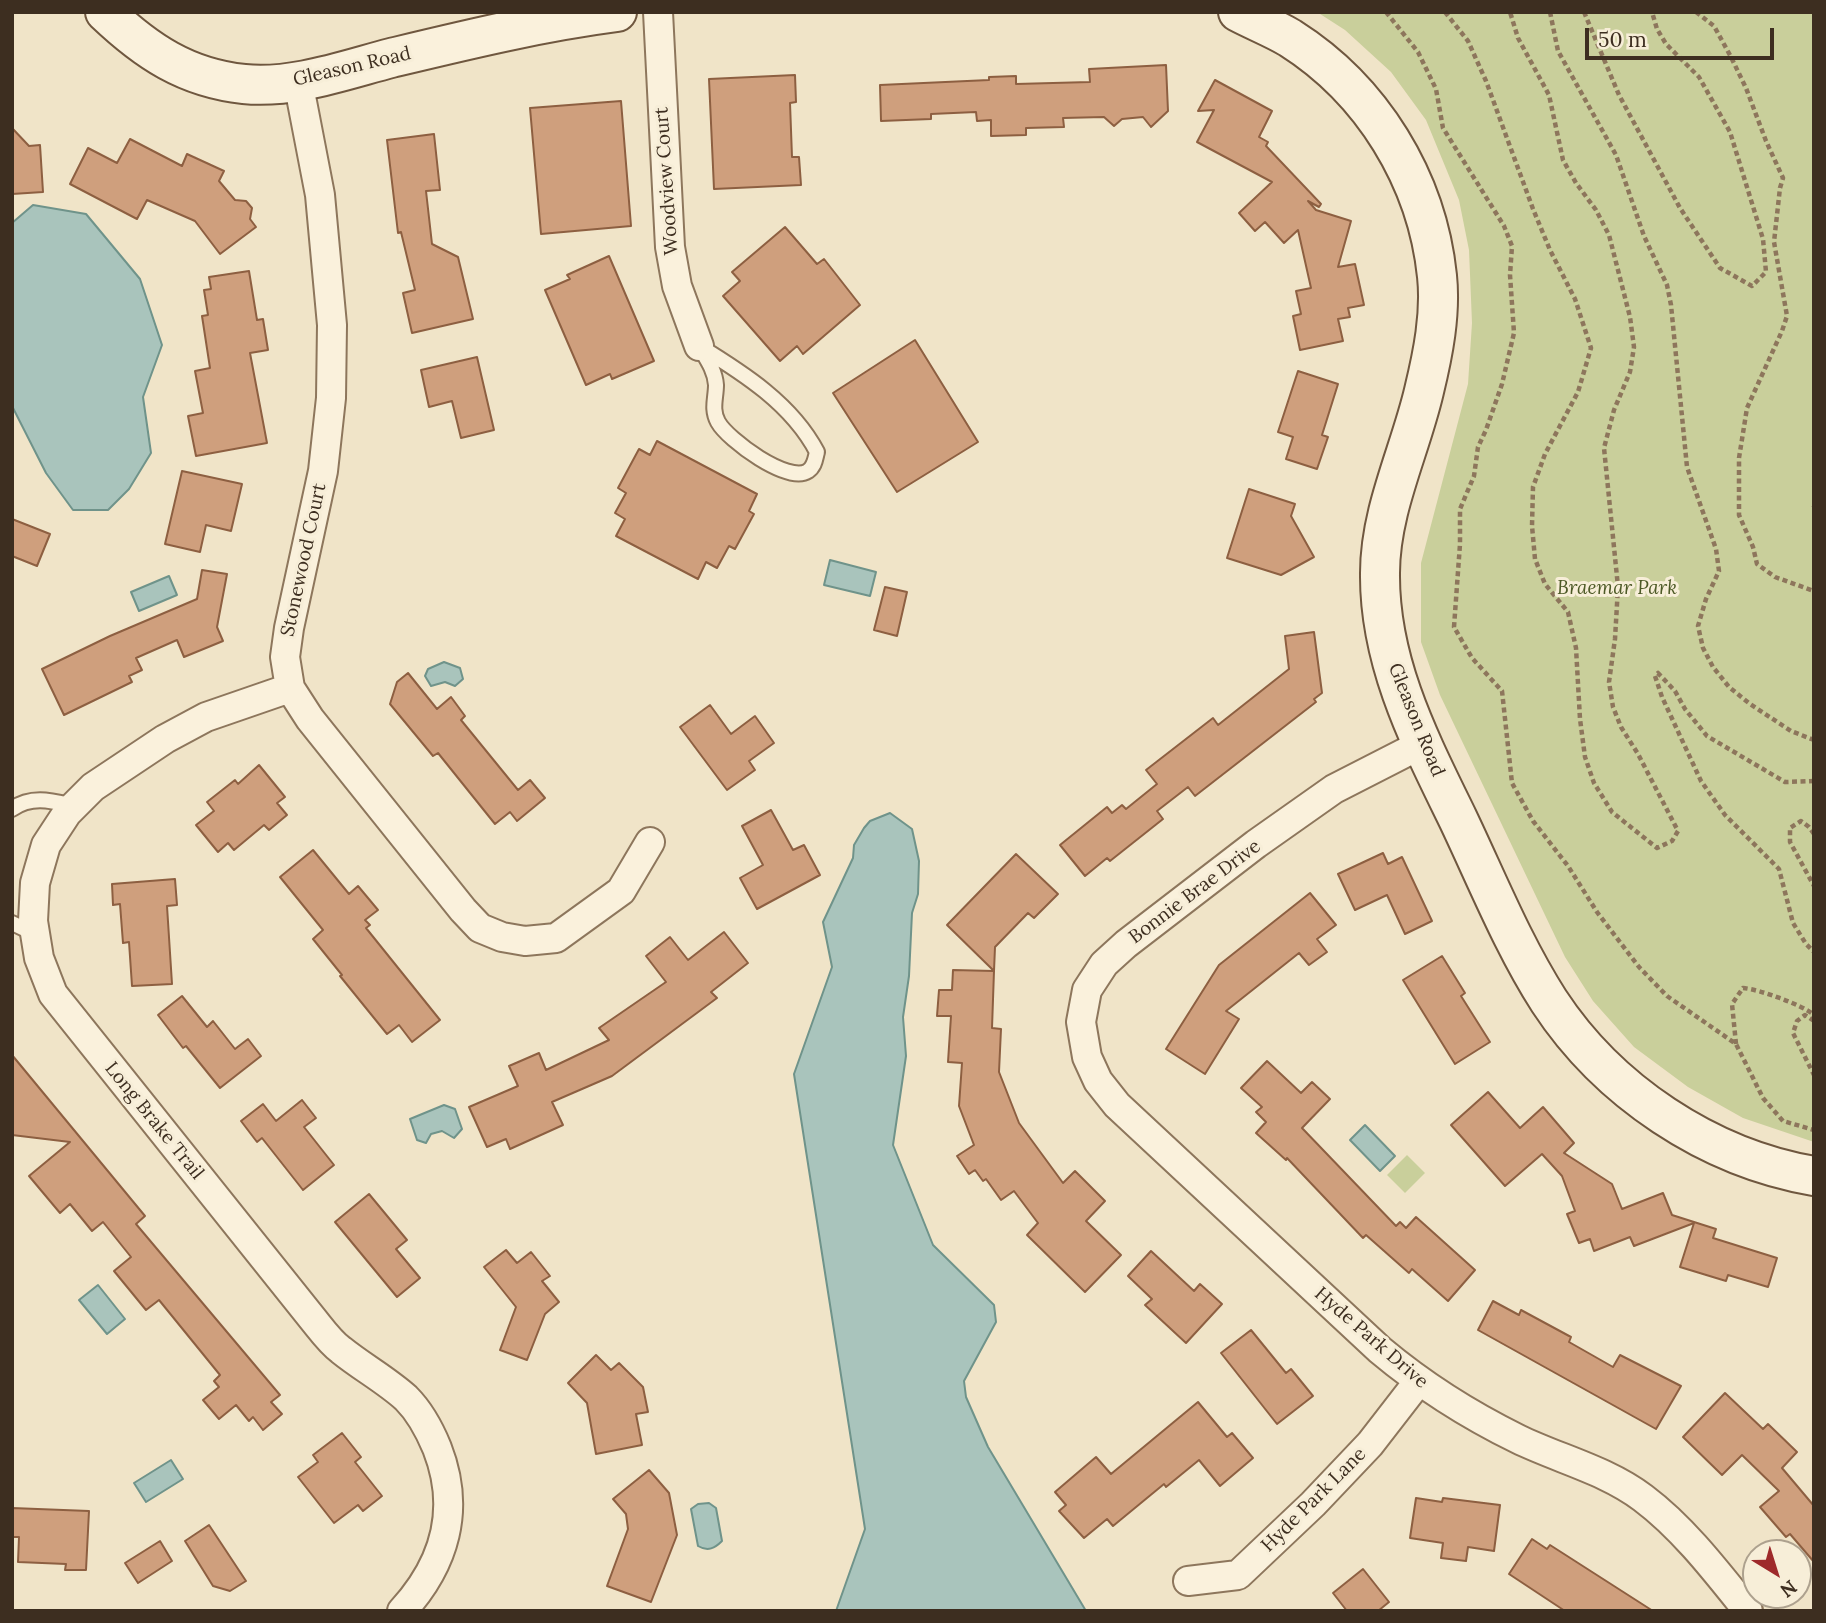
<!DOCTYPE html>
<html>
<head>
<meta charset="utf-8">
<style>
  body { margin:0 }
  #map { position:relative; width:1826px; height:1623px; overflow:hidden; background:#f0e4c8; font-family:Lora,serif }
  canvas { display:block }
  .frame { position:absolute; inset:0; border:14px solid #3d2e20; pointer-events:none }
  .north { position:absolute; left:1742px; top:1539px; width:70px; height:70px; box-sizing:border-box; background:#f7eed8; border:2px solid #ada18e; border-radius:50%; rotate:142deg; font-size:19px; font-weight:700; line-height:28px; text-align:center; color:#3d2e20 }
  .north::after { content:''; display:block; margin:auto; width:24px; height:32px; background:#9e2a2b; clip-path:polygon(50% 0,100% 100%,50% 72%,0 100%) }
  .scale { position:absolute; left:1585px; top:28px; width:189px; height:32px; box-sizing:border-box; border:4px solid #3d2e20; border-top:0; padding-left:9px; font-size:21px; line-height:24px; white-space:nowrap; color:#3d2e20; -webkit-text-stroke:5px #f7eed8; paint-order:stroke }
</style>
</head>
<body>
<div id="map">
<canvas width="1826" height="1623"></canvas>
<div class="frame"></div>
<div class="north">N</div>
<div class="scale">50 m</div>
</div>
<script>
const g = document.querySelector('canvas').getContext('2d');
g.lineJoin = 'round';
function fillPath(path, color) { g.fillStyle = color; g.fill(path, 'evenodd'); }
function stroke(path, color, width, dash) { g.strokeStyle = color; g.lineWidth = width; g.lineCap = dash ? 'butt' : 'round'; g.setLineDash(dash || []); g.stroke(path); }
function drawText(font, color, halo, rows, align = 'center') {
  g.font = font + ' Lora,serif'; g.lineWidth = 6; g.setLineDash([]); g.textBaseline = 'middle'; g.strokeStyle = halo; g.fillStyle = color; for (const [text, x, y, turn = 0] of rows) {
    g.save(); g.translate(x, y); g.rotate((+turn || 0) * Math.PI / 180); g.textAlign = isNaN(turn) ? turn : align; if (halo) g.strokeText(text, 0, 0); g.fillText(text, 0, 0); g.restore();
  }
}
const green = new Path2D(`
  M1317,12H1814V1142L1743,1118L1688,1087L1634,1047L1593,1001L1565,957L1440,695L1421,642V563L1468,384L1472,323L1469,250L1459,200L1426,120L1391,72L1345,30Z
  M1407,1155L1425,1173L1405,1193L1387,1175Z`);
const water = new Path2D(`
  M33,205L86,214L140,279L162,345L143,397L151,453L129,489L108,510H73L46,473L12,406V223Z
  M830,560L876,572L870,596L824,585Z
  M169,576L177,595L139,611L131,592Z
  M444,662L460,668L463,679L455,686L445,682L431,686L425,676L428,669Z
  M890,813L912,829L919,861L918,894L912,913L909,976L903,1017L906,1056L893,1145L933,1245L994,1305L996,1322L964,1381L966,1397L988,1447L1086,1611H836L865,1529L794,1074L832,967L823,922L853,858L854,845L864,828L870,821Z
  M444,1105L455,1109L462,1129L454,1138L442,1131L431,1134L426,1143L417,1140L410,1119Z
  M1365,1125L1395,1156L1380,1171L1350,1140Z
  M98,1285L125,1319L107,1334L79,1300Z
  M171,1460L183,1479L146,1502L134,1483Z
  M709,1503L716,1508L722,1541C715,1548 708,1552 698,1546L691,1509L698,1504Z`);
const building = new Path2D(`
  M1166,65L1168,111L1151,127L1143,117L1122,119L1114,126L1104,117L1063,118L1064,127L1026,128V135L991,136V120L977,121L976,112L931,114V119L881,121L880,85L989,80V77L1016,76V84L1090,82L1089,69Z
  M795,75L796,102L790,103L792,157H799L801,185L714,189L709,79Z
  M1215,80L1272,111L1259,137L1268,142L1266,146L1321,204L1319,207L1308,201L1316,210L1351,221L1338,267L1355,264L1364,305L1348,308L1350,317L1338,319L1343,341L1300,350L1293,316L1301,314L1296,291L1311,288L1298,230L1284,243L1265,222L1255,231L1239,213L1272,182L1197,142L1214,110L1198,111Z
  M621,101L631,226L541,234L530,108Z
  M12,128L29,146L40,145L43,192L12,194Z
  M434,134L440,190L426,191L432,244L458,257L473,319L412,333L403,293L415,290L401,232L398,233L387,140Z
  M130,139L182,166L187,154L224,171L219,181L235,200L246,201L252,208L250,219L256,227L220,254L195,221L147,200L137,219L70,184L88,148L117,163Z
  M785,227L817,264L824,259L860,305L803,354L797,346L780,361L723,296L740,281L732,272Z
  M609,256L654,361L612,379L610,374L586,385L545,290L570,279L567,275Z
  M249,271L257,320L263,319L268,350L250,353L267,443L196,456L188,416L203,413L195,371L210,368L202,316L208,315L204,290L211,289L209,277Z
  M915,340L978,442L897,492L833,393Z
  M477,357L494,430L461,438L452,401L429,407L421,370Z
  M1298,371L1338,384L1322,435L1328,437L1317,469L1286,459L1293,437L1278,432Z
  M657,441L757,494L749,511L754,514L735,549L729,546L717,568L706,562L698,579L616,536L625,519L615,513L626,493L618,488L639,449L650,455Z
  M182,471L242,484L231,531L206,525L200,552L165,544Z
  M1249,489L1295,504L1291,516L1314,557L1281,575L1227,558Z
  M12,519L50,534L37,566L12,556Z
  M202,570L227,574L217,627L223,641L184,657L177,640L136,658L142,670L129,676L132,682L64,715L42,669L110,636L197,599Z
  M885,587L907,592L897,636L874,630Z
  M1314,632L1322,693L1314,699L1316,702L1195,796L1188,787L1157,811L1163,819L1110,861L1107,858L1085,876L1060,845L1107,807L1112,813L1122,805L1126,809L1157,784L1146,770L1213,718L1218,725L1289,669L1285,636Z
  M408,673L437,709L451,697L465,716L461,720L518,790L530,780L545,798L517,821L510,812L495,824L438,753L433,756L390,704L397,682Z
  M710,705L731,734L755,716L774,743L749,761L755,770L727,790L680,727Z
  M259,765L285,797L277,803L287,815L269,830L264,825L234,850L228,843L218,852L196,825L214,811L207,802L235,780L238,784Z
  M771,810L793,850L804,845L820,875L757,909L740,878L763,865L742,826Z
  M313,850L349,894L358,886L378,910L365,920L370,925L366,928L440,1020L412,1042L399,1025L387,1034L340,976L342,975L313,939L323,930L280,877Z
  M1383,853L1388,864L1402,857L1432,921L1405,934L1387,895L1355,910L1338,874Z
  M1016,854L1058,894L1034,918L1028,913L995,947L994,971L947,925Z
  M175,879L177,905L167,906L172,984L132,986L129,942L123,943L120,904L113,905L112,884Z
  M1310,893L1336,925L1317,939L1327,952L1309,965L1299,953L1226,1011L1239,1019L1205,1074L1166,1049L1219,965Z
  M724,932L748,963L711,992L717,998L612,1076L552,1102L563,1125L510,1149L506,1139L487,1147L469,1107L518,1086L509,1066L539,1053L546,1070L609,1040L599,1028L666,982L646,956L670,937L688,960Z
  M1442,956L1465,993L1461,996L1490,1042L1455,1064L1403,980Z
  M953,970L994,971L992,1028L1001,1029L999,1072L1019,1123L1063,1183L1075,1171L1105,1201L1086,1221L1121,1255L1085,1292L1027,1235L1038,1223L1014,1191L1001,1200L986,1179L983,1181L975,1170L969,1174L957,1156L974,1145L959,1106L962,1063L948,1062L951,1016H937L939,990H952Z
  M182,996L207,1027L213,1021L235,1049L248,1039L261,1056L220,1088L186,1046L183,1048L158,1015Z
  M12,1055L145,1216L136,1224L280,1395L271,1402L282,1414L263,1430L253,1417L249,1421L236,1405L219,1419L203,1400L219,1387L214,1381L220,1375L159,1300L146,1310L114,1271L131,1257L103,1222L92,1231L70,1204L60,1213L29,1176L70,1142L12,1135Z
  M1267,1061L1301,1093L1312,1082L1330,1099L1302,1128L1396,1226L1400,1222L1406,1228L1416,1217L1475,1270L1448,1301L1412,1269L1409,1273L1366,1235L1363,1238L1287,1158L1286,1160L1256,1133L1266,1122L1256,1112L1262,1107L1241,1088Z
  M1488,1092L1520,1128L1543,1107L1574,1143L1564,1153L1612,1184L1622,1209L1663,1193L1672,1215L1716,1229L1713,1238L1777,1258L1768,1287L1728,1275L1726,1281L1680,1267L1694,1223L1634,1246L1630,1237L1594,1251L1590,1239L1579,1243L1567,1214L1575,1211L1562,1176L1542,1154L1505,1186L1451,1125Z
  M302,1100L316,1118L304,1127L334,1165L303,1190L262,1138L257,1142L241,1121L263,1104L276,1121Z
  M369,1194L407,1240L396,1249L420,1278L397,1297L335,1222Z
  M506,1250L517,1263L531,1252L550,1276L542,1281L559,1302L545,1314L527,1360L500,1350L516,1307L484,1267Z
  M1151,1251L1194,1291L1200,1284L1222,1304L1186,1343L1145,1305L1152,1299L1128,1276Z
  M1493,1301L1519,1315L1521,1310L1571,1337L1569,1342L1613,1367L1620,1355L1681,1386L1656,1429L1478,1330Z
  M1251,1330L1286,1373L1291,1369L1313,1396L1277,1424L1221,1353Z
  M596,1355L611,1370L619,1363L643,1387L648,1412L636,1414L642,1445L596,1454L587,1403L568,1383Z
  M1725,1393L1763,1429L1768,1424L1797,1452L1782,1468L1814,1506V1562L1790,1534L1786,1537L1760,1507L1779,1491L1742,1455L1722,1475L1683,1437Z
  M1198,1402L1227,1437L1232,1433L1253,1458L1220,1486L1199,1460L1166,1487L1164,1484L1113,1526L1107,1519L1084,1538L1059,1511L1066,1505L1055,1492L1096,1457L1111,1474Z
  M342,1433L361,1457L355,1462L382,1496L363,1511L358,1505L334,1523L298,1477L318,1462L313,1455Z
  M649,1470L669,1493L677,1535L651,1602L607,1586L628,1529L626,1514L613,1499Z
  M1416,1498L1442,1502L1443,1498L1500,1505L1494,1551L1468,1547L1466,1561L1441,1558L1443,1543L1410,1538Z
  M12,1508L89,1511L86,1570H65L66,1564L18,1562L19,1537H12Z
  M209,1525L246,1581L230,1591L213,1586L185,1541Z
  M1532,1539L1547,1549L1550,1545L1653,1611H1565L1509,1574Z
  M160,1541L172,1561L138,1583L125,1563Z
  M1363,1569L1389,1602L1378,1611H1347L1333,1593Z`);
const path = new Path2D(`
  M1386,12L1418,52L1436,89L1443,128L1504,226L1512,246L1510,275L1514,333L1502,384L1486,430L1478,447L1474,476L1460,509V544L1454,627L1472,658L1502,691L1512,783L1533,821L1568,866L1597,912L1639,967L1667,996L1736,1044L1763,1098L1783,1121L1814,1130
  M1445,12L1468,41L1486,81L1533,209L1550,250L1575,299L1591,348L1578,392L1545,454L1533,487L1532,526L1535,559L1545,584L1568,612L1576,648L1580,719L1585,757L1594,783L1612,812L1657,848L1672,841L1678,831L1638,754L1621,727L1613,707L1609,682L1615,639L1618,587L1604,448L1614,410L1630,372L1634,347L1630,317L1609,235L1596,210L1576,183L1563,160L1549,95L1518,38L1510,12
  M1550,12L1558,51L1616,155L1644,236L1667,285L1671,305L1687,467L1716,549L1719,571L1706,599L1698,626L1703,648L1713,667L1729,687L1750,704L1791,731L1814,740
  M1584,12L1619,95L1680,208L1720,268L1752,286L1766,272L1763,239L1730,132L1699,77L1666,44L1657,29L1652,12
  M1696,12L1714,26L1731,57L1746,88L1766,141L1783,178L1780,188L1774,242L1787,316L1782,331L1747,408L1739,458V515L1753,547L1757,564L1775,577L1814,591
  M1814,506V507
  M1814,781L1785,782L1707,736L1685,709L1675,691L1658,673L1655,676L1662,697L1701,781L1725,815L1779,869L1793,923L1806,944L1814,952
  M1814,834L1809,827L1801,821L1790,828V842L1814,886
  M1814,1021L1805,1015L1797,1021L1793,1033L1814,1075
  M1736,1044L1732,1004L1743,988C1758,989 1803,1005 1814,1015`);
const lane = new Path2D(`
  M699,346C743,373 792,404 817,452C815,459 815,466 808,471C788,484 728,440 718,422C711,409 716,398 716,385C715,370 706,358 699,346Z
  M12,809C32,795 52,801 74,806
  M12,923L35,934`);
const street = new Path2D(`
  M658,12L670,247L677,286L699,346
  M298,81L320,195L332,325L331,398L323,471L289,628L285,657L290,688L310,719L463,910L480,928L502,937L525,941L556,938L621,891L650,842
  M290,688L206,717L165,739L93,787L67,813L46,845L35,883L33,921L39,958L53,994L312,1318C321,1329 330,1342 341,1350C362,1367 386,1380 406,1398C419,1411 430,1431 437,1448C461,1509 445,1564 402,1611
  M1422,744L1334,789L1256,844L1126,944L1104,964L1087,990L1081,1022L1087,1057L1098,1081L1117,1105L1380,1350C1423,1386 1467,1414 1518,1439C1559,1459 1606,1470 1643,1498C1683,1528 1716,1571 1748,1611
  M1188,1581L1238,1575L1313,1504L1370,1444L1418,1382`);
const secondary = new Path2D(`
  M105,12C146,51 186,78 244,84C293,89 345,70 391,58C466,40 540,22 617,12
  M1238,12C1255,21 1273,28 1290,38C1372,90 1427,179 1437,276C1441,314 1433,354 1424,391C1410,451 1380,510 1380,573C1379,663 1420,741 1458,819C1487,880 1513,945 1549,1001C1608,1091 1708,1158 1814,1176`);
const streetNames = [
  ["Gleason Road",352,67,-13],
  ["Woodview Court",667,181,-94],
  ["Stonewood Court",304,560,-78],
  ["Gleason Road",1416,720,68],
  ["Bonnie Brae Drive",1195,892,-37],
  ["Long Brake Trail",154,1121,51],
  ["Hyde Park Drive",1371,1338,41],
  ["Hyde Park Lane",1314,1500,-45]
];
const parkNames = [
  ["Braemar Park",1617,589]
];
fillPath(green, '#c9cf9b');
fillPath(water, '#a9c4bc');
stroke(water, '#6f938a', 2);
fillPath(building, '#cf9f7d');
stroke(building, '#8d5f41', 2);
stroke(lane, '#8d765c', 18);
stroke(street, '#8d765c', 32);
stroke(secondary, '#6f573f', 42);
stroke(path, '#8d765c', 4.5, [5, 3.5]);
stroke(lane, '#faf1dc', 14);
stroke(street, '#faf1dc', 28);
stroke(secondary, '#faf1dc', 38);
drawText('19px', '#3d2e20', '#f7eed8', streetNames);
drawText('italic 19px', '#4d5a26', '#f7eed8', parkNames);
</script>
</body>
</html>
